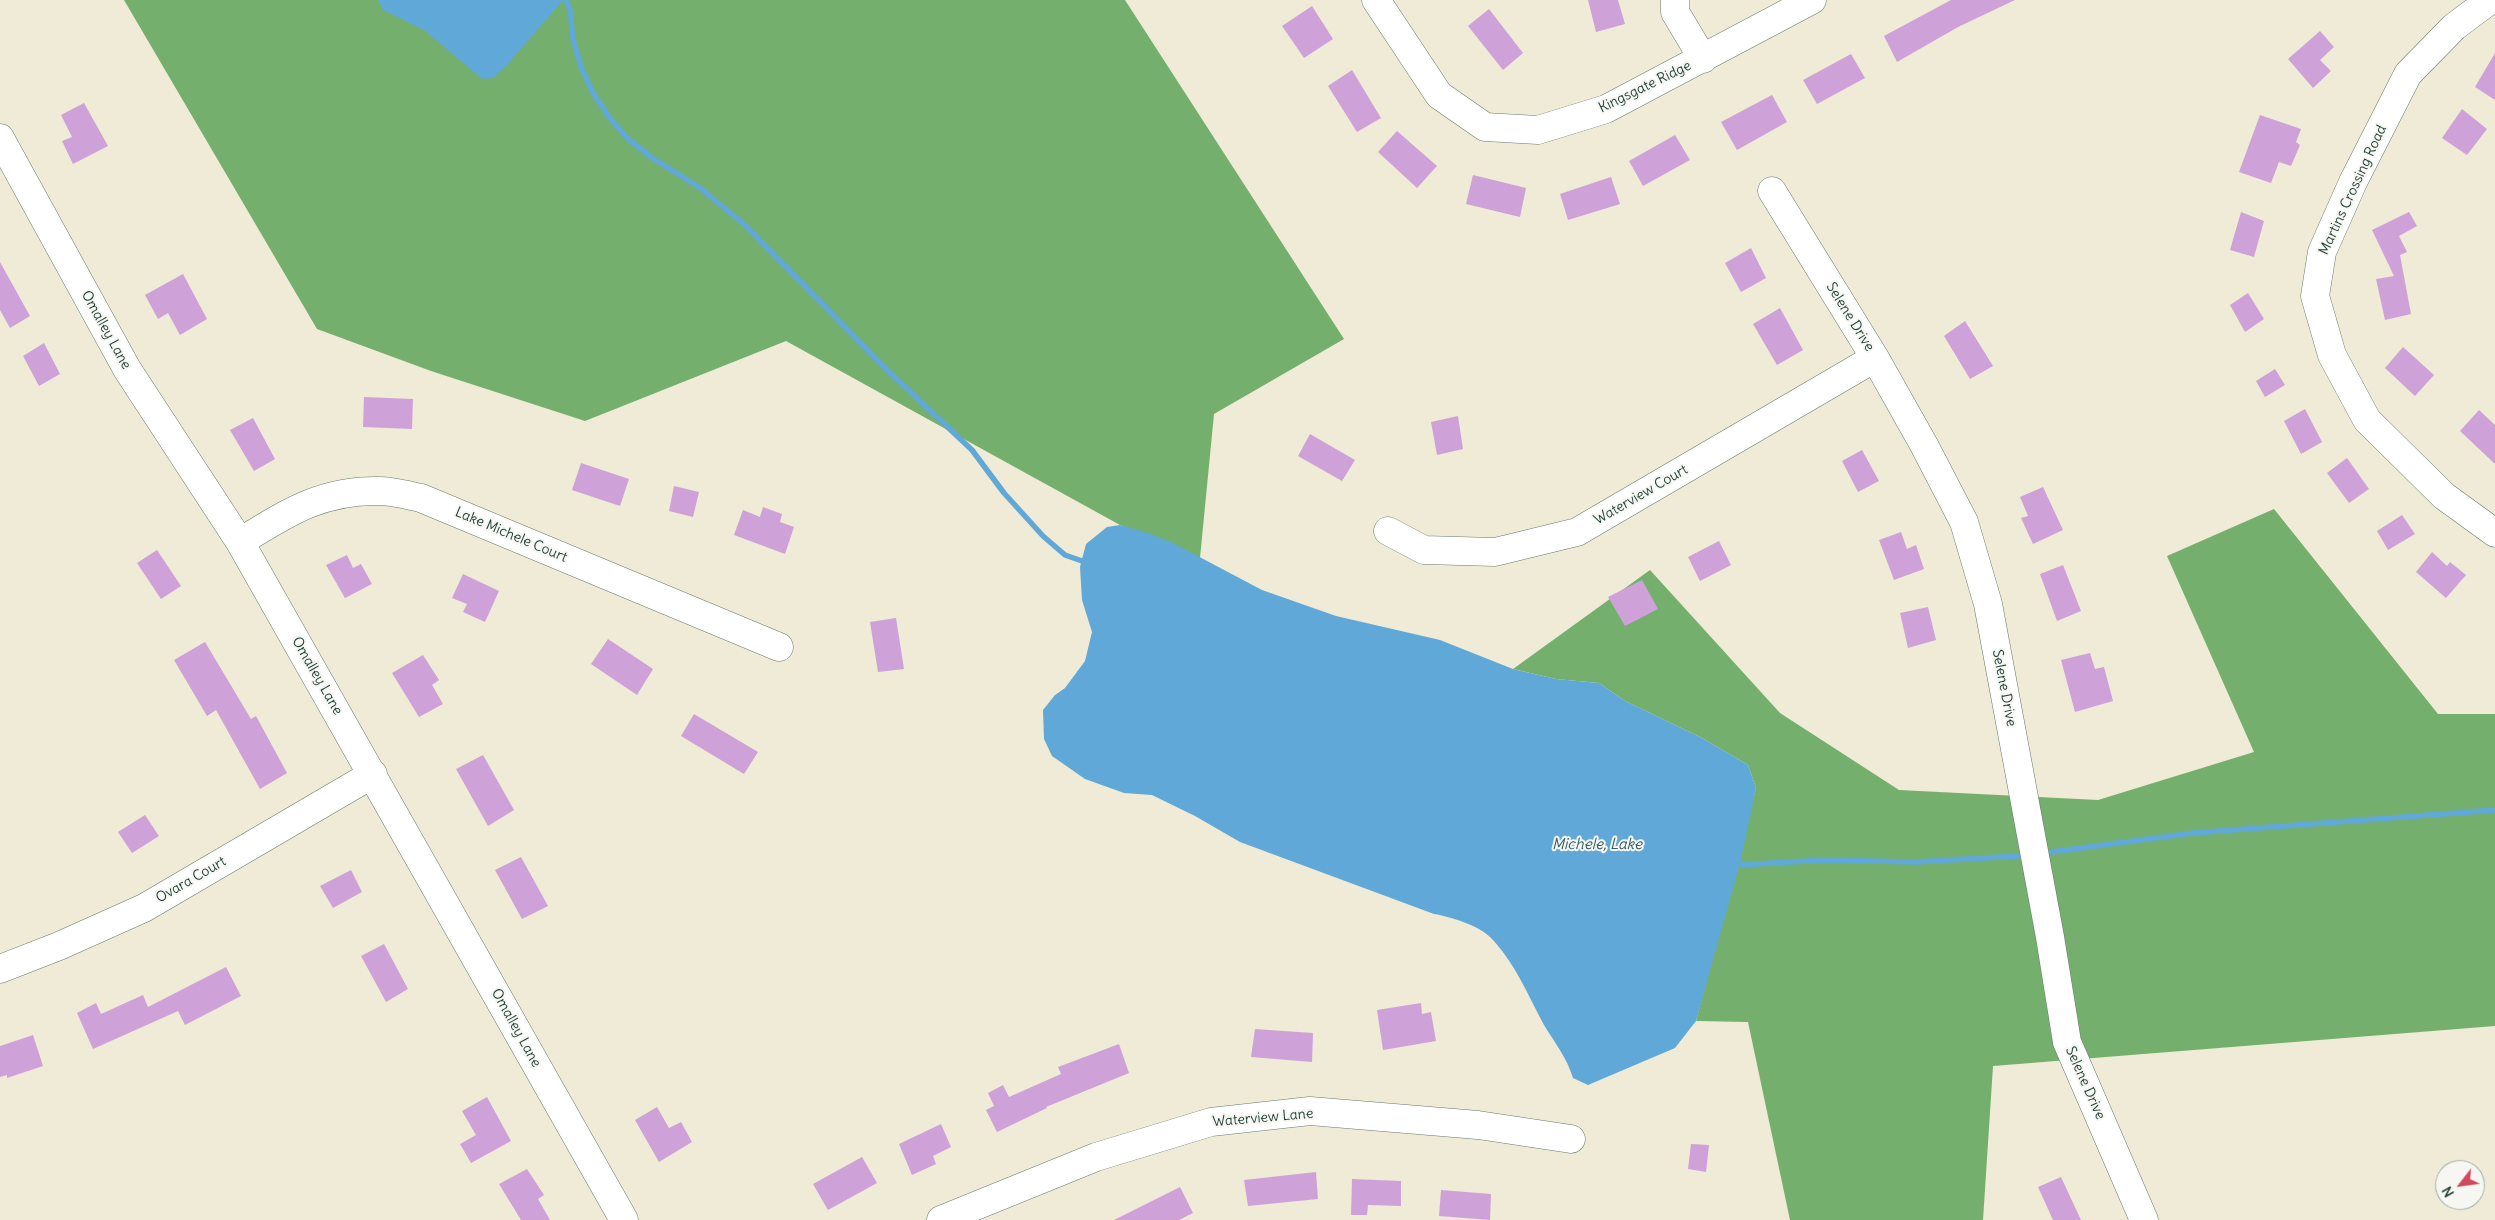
<!DOCTYPE html>
<html>
<head>
<meta charset="utf-8">
<style>
  body { margin:0 }
  #map { position:relative; width:2495px; height:1220px; overflow:hidden; background:#efebd6; font-family:Delius,sans-serif }
  canvas { display:block }
  .north { position:absolute; left:2435px; top:1160px; width:50px; height:50px; box-sizing:border-box; background:#f6f6f2; border:1px solid #a0aca6; border-radius:50%; rotate:240deg; font-size:14px; font-weight:700; line-height:20px; text-align:center; color:#1f3d34 }
  .north::after { content:''; display:block; margin:auto; width:18px; height:22px; background:#d1495b; clip-path:polygon(50% 0,100% 100%,50% 72%,0 100%) }
</style>
</head>
<body>
<div id="map">
<canvas width="2495" height="1220"></canvas>
<div class="north">N</div>
</div>
<script>
const g = document.querySelector('canvas').getContext('2d');
g.lineJoin = 'round';
function fillPath(path, color) { g.fillStyle = color; g.fill(path, 'evenodd'); }
function stroke(path, color, width, dash) { g.strokeStyle = color; g.lineWidth = width; g.lineCap = dash ? 'butt' : 'round'; g.setLineDash(dash || []); g.stroke(path); }
function drawText(font, color, halo, rows, align = 'center') {
  g.font = font + ' Delius,sans-serif'; g.lineWidth = 4; g.setLineDash([]); g.textBaseline = 'middle'; g.strokeStyle = halo; g.fillStyle = color; for (const [text, x, y, turn = 0] of rows) {
    g.save(); g.translate(x, y); g.rotate((+turn || 0) * Math.PI / 180); g.textAlign = isNaN(turn) ? turn : align; if (halo) g.strokeText(text, 0, 0); g.fillText(text, 0, 0); g.restore();
  }
}
const forest = new Path2D(`
  M124,0H1125L1344,339L1214,414L1200,558L1120,525L786,341L585,421L431,371L317,329Z
  M2274,509L2438,714H2495V1026L1993,1066L1983,1220H1790L1748,1022L1696,1021L1756,788L1748,765L1702,738L1625,701L1599,683L1556,679L1513,669L1650,570L1780,713L1899,790L2098,800L2254,752L2167,556Z`);
const water = new Path2D(`
  M378,0H563L507,65L493,78L482,79L424,30L383,10Z
  M1120,525L1145,532L1173,543L1262,590L1336,616L1440,640L1513,669L1556,679L1599,683L1625,701L1702,738L1748,765L1756,788L1741,859L1696,1021L1675,1048L1588,1085L1573,1078C1567,1058 1555,1043 1544,1025C1528,995 1514,961 1490,937C1478,925 1451,917 1434,914L1240,842L1195,816L1152,795L1124,793L1085,779L1052,756L1044,739L1043,710L1055,695L1065,688L1085,661L1092,632L1082,600L1080,567L1086,544L1107,527Z`);
const stream = new Path2D(`
  M566,0L570,10L573,39L581,67L593,93L609,117L628,139L651,157L700,188L745,225L887,370L972,450L1004,493L1043,536L1065,555L1082,561
  M2051,852L2193,833L2495,810
  M1739,865L1824,860L1916,862L2019,856`);
const building = new Path2D(`
  M1588,0H1618L1625,24L1596,32Z
  M1951,0H2015L1958,27L1897,62L1884,36Z
  M1312,6L1333,39L1304,58L1282,26Z
  M1489,9L1523,53L1503,70L1468,26Z
  M2320,31L2334,47L2320,60L2331,71L2313,88L2288,59Z
  M2495,53V100L2475,87Z
  M1851,54L1865,78L1817,104L1803,80Z
  M1352,70L1381,118L1357,132L1328,86Z
  M1772,95L1787,122L1737,150L1721,122Z
  M84,103L108,146L73,164L62,141L72,137L61,115Z
  M2462,109L2487,129L2467,155L2442,138Z
  M2260,115L2301,129L2296,142L2300,145L2291,166L2279,162L2271,183L2239,172Z
  M1397,131L1437,166L1417,188L1378,152Z
  M1675,135L1690,160L1643,186L1629,161Z
  M1473,175L1526,188L1520,217L1466,204Z
  M1611,177L1620,204L1568,220L1560,194Z
  M2241,212L2264,221L2254,257L2230,250Z
  M2409,212L2417,226L2399,236L2407,252L2400,255L2411,314L2385,320L2376,279L2394,276L2372,230Z
  M1751,248L1766,278L1741,292L1725,263Z
  M0,262L30,316L10,328L0,310Z
  M183,274L207,319L180,335L168,313L158,319L145,295Z
  M2248,293L2264,319L2245,332L2230,305Z
  M1780,308L1803,350L1777,365L1753,324Z
  M1965,321L1993,366L1970,379L1944,336Z
  M44,343L60,374L39,386L23,356Z
  M2403,347L2434,375L2415,396L2385,368Z
  M2275,369L2285,385L2265,397L2256,381Z
  M364,397L413,399L412,429L363,427Z
  M2305,409L2322,442L2301,454L2284,421Z
  M2479,410L2495,425V464L2460,431Z
  M1458,416L1463,449L1437,455L1431,422Z
  M253,418L275,459L254,471L230,430Z
  M1310,434L1355,460L1342,481L1298,456Z
  M1862,450L1879,481L1858,492L1842,461Z
  M2347,458L2369,489L2349,503L2327,473Z
  M581,463L629,479L620,506L572,490Z
  M674,486L699,492L693,517L669,511Z
  M2043,487L2063,530L2033,544L2021,518L2028,516L2020,497Z
  M763,507L782,514L780,522L794,527L785,554L734,535L743,510L760,517Z
  M2402,515L2415,534L2388,550L2377,531Z
  M1901,532L1907,549L1916,545L1924,569L1894,580L1879,540Z
  M1719,541L1731,565L1700,581L1688,557Z
  M157,550L181,586L161,599L137,563Z
  M2432,552L2447,566L2450,562L2466,575L2446,598L2416,572Z
  M347,555L353,568L361,564L372,584L345,598L326,565Z
  M2063,565L2081,611L2057,621L2040,574Z
  M463,574L499,591L485,622L463,612L467,604L452,598Z
  M1642,580L1658,609L1625,626L1608,597Z
  M1928,607L1936,640L1908,648L1900,613Z
  M896,618L904,669L878,672L870,622Z
  M608,639L653,669L637,695L591,664Z
  M205,642L251,719L256,716L287,773L260,789L216,710L207,716L174,660Z
  M2090,653L2095,669L2104,667L2113,701L2075,712L2061,660Z
  M423,655L439,680L432,685L443,704L419,717L392,673Z
  M694,714L758,752L744,774L681,736Z
  M483,755L514,810L488,826L456,769Z
  M145,815L159,836L132,853L118,832Z
  M521,857L548,906L522,919L495,870Z
  M351,870L362,892L333,908L320,886Z
  M384,944L408,989L386,1002L361,956Z
  M226,967L241,996L185,1025L178,1011L93,1049L77,1013L96,1003L101,1014L143,995L148,1007Z
  M1421,1003L1422,1014L1431,1012L1436,1041L1383,1050L1377,1010Z
  M1255,1029L1313,1033L1312,1062L1251,1057Z
  M33,1035L43,1066L7,1078V1075L0,1077V1046Z
  M1119,1044L1129,1073L1046,1107L1047,1108L997,1132L986,1110L994,1106L988,1093L1003,1085L1009,1097L1061,1074L1058,1067Z
  M487,1097L511,1141L471,1163L460,1144L476,1135L462,1111Z
  M657,1107L669,1128L681,1122L692,1142L659,1162L635,1120Z
  M941,1124L951,1147L933,1156L936,1164L912,1175L899,1144Z
  M1691,1144L1709,1145L1706,1172L1688,1169Z
  M862,1157L877,1183L828,1210L813,1184Z
  M527,1169L544,1195L538,1199L550,1220H521L499,1184Z
  M1316,1172L1318,1199L1248,1206L1244,1180Z
  M2061,1177L2081,1220H2053L2038,1187Z
  M1352,1179L1401,1181V1206L1368,1205L1367,1215H1351Z
  M1180,1187L1193,1213L1179,1220H1114Z
  M1441,1190L1491,1194L1490,1220L1439,1216Z`);
const minor = new Path2D(`
  M1376,0L1439,95L1485,127L1538,130L1606,109L1812,0
  M1675,0V12L1703,59
  M2490,0L2454,27L2408,74L2353,182L2322,252L2315,296L2332,355L2367,420L2444,496L2495,533
  M0,138L127,369L240,542L624,1220
  M1772,191L1875,358L1924,445L1964,522L1988,604L2050,937L2067,1042L2144,1220
  M1388,531L1424,550L1495,552L1577,532L1875,358
  M240,542C287,513 321,490 379,491C392,491 407,495 421,498L779,647
  M0,969L59,946L144,908L373,774
  M941,1220L1096,1157L1211,1122L1310,1111L1478,1125L1571,1139`);
const streetNames = [
  ["Kingsgate Ridge",1645,87,-26],
  ["Martins Crossing Road",2353,190,-65],
  ["Selene Drive",1850,317,58],
  ["Omalley Lane",106,330,61],
  ["Waterview Court",1641,495,-30],
  ["Lake Michele Court",511,535,23],
  ["Omalley Lane",317,676,60],
  ["Selene Drive",2004,688,79],
  ["Ovara Court",191,880,-30],
  ["Omalley Lane",516,1028,61],
  ["Selene Drive",2085,1083,66],
  ["Waterview Lane",1263,1118,-5]
];
const waterNames = [
  ["Michele, Lake",1597,845]
];
fillPath(forest, '#74af6e');
fillPath(water, '#60a8d7');
stroke(stream, '#60a8d7', 5.5);
fillPath(building, '#cea1d9');
stroke(minor, '#687a6d', 29);
stroke(minor, '#fff', 28);
drawText('14px', '#1f3d34', '#f6f6f2', streetNames);
drawText('italic 15px', '#325d65', '#f6f6f2', waterNames);
</script>
</body>
</html>
